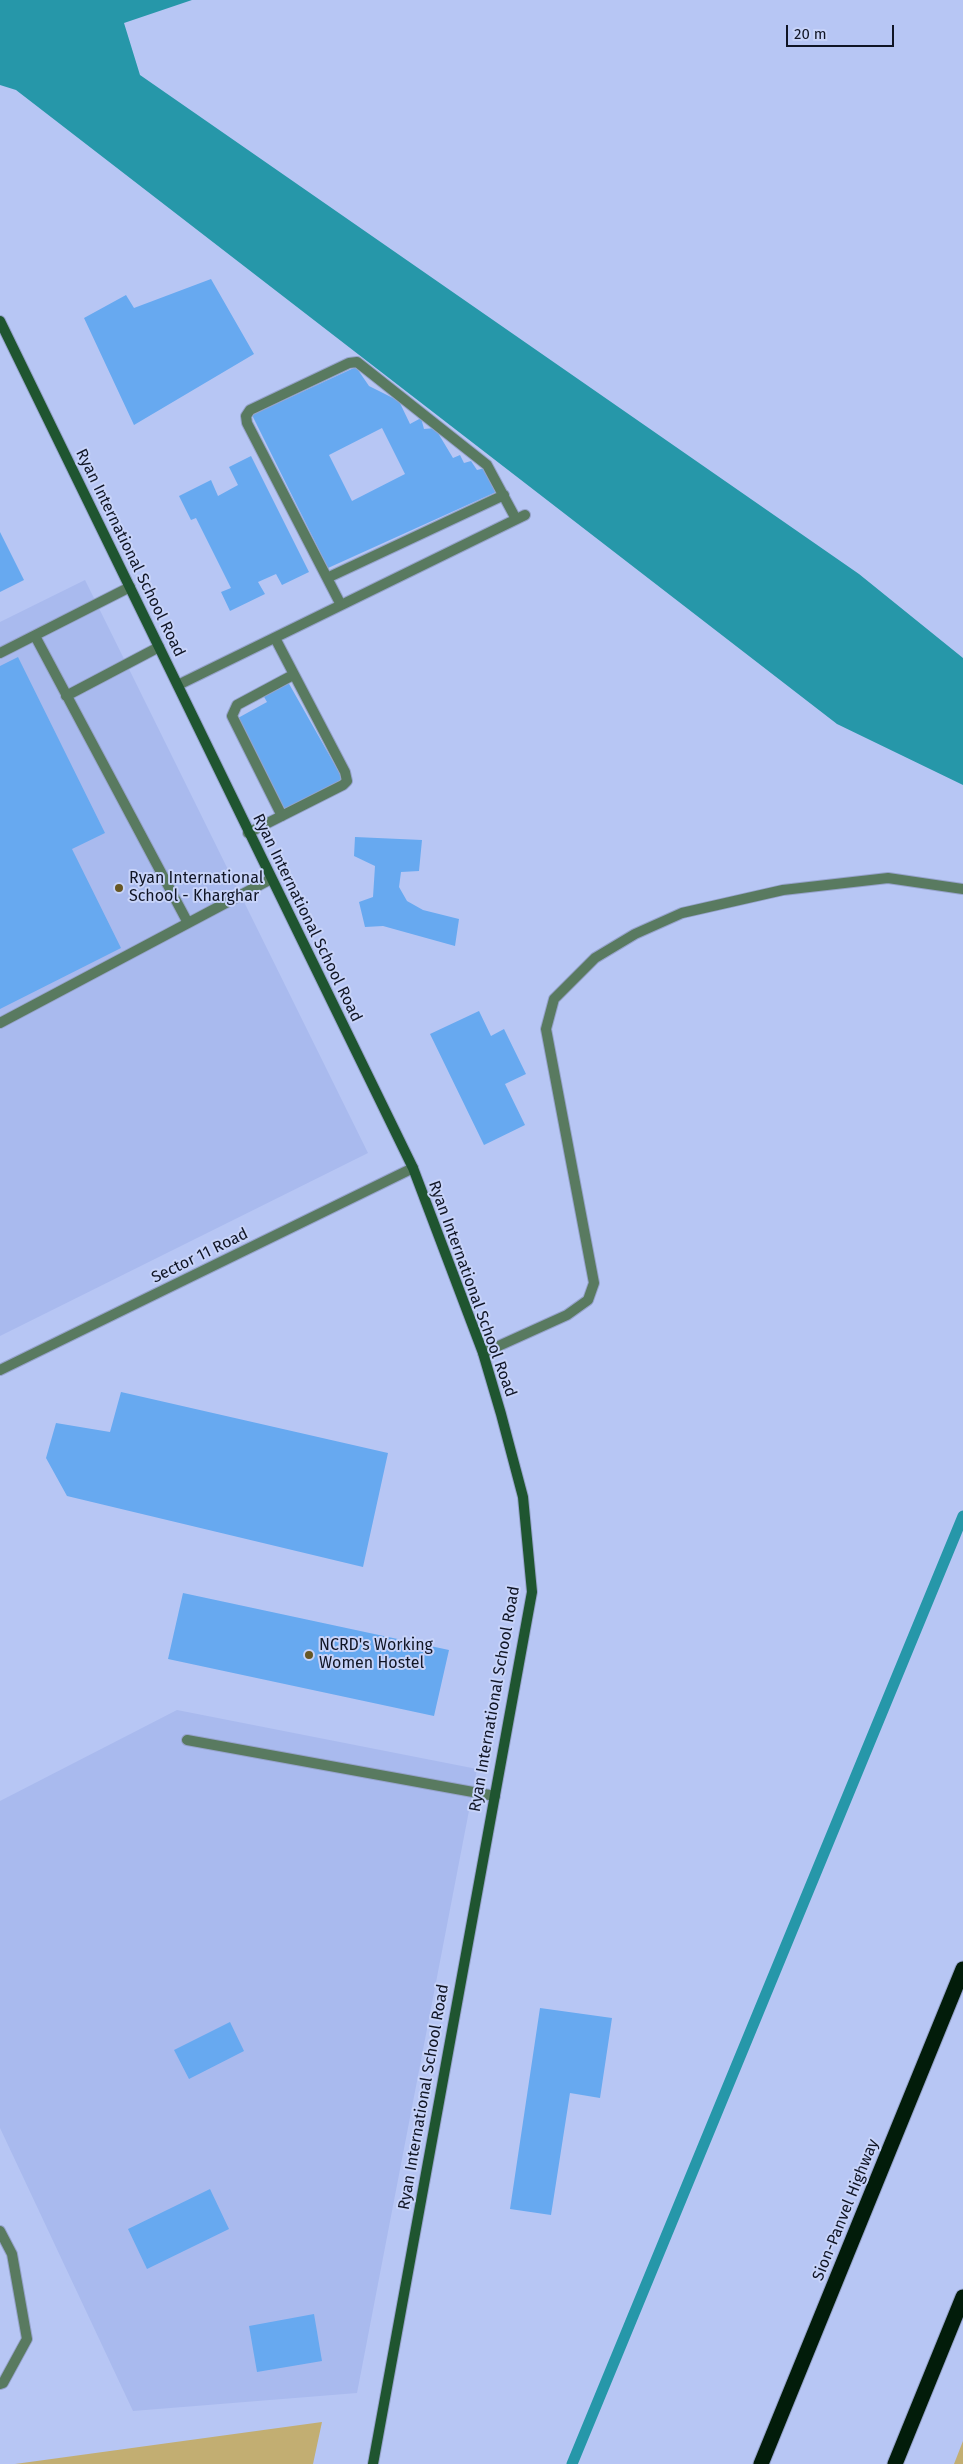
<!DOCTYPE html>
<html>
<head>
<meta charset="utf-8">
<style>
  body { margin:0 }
  #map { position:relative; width:963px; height:2464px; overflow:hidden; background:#b7c6f4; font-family:"Fira Sans",sans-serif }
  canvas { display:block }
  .scale { position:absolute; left:786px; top:25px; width:108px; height:22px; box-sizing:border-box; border:2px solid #101525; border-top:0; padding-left:6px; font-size:15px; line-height:18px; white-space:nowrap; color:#101525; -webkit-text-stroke:4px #c7d3f9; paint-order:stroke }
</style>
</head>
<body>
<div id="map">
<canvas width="963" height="2464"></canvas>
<div class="scale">20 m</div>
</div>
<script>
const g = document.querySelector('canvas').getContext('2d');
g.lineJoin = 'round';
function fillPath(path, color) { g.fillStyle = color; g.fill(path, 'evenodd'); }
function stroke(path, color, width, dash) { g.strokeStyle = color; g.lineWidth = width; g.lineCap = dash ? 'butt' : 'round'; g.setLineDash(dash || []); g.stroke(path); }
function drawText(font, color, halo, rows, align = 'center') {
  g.font = font + ' "Fira Sans",sans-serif'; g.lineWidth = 4; g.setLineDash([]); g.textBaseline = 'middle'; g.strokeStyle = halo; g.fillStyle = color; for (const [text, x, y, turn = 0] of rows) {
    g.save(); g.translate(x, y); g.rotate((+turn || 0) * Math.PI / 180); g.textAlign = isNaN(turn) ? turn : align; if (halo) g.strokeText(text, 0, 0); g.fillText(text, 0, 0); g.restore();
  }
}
const built = new Path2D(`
  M85,580L368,1153L0,1336V622Z
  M177,1710L477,1769L357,2393L133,2411L0,2128V1801Z`);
const green = new Path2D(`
  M322,2422L313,2464H15Z
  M963,2441V2464H954Z`);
const water = new Path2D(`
  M0,0H192L124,23L140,75L859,574L963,658V785L837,724L16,90L0,85Z`);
const stream = new Path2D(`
  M572,2464L963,1516`);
const building = new Path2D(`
  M211,279L254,354L134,425L84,318L126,295L134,308Z
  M356,367L369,386L399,401L410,424L421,418L424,429L435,428L453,458L460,455L464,463L471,461L477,470L485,468L496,492L328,568L252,415ZM382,428L405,474L352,501L329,455Z
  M251,456L309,572L282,585L276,574L258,582L265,594L230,611L221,592L231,588L196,518L191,520L179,496L211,480L218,496L238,485L229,467Z
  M0,532L24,580L0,592Z
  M18,657L105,833L72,849L121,948L0,1009V666Z
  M288,682L344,781L285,811L238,718L267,702L263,695Z
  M355,837L422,840L419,871L401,872L399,887L407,901L423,910L459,919L455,946L383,926L365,927L359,902L373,897L375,866L354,856Z
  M479,1011L491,1036L504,1029L526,1074L505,1084L525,1125L484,1145L430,1034Z
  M121,1392L388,1453L363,1567L67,1496L46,1458L56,1423L110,1432Z
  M183,1593L449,1650L434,1716L168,1659Z
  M540,2008L612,2018L600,2098L570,2093L551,2215L510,2209Z
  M230,2022L244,2051L189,2079L174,2050Z
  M210,2189L229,2229L147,2269L128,2229Z
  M314,2314L322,2361L257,2372L249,2326Z`);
const lane = new Path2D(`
  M35,636L188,923
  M0,653L130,587
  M66,696L159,647
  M0,1023L271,879
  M187,1740L495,1796
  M0,2231L12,2254L27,2339L3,2383L0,2384`);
const street = new Path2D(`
  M327,578L504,495
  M341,605L247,423L246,416L250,410L349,363L357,362L487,465L516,519
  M178,685L525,515
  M282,816L232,716L237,705L293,675
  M248,833L343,785L347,781L345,772L275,638
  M483,1353L567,1315L588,1300L594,1283L546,1029L554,999L595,958L635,934L682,913L783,890L888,878L963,889
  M0,1370L413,1168`);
const secondary = new Path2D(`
  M0,321L413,1168L483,1353L501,1414L523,1497L532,1592L373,2464`);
const highway = new Path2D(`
  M761,2464L963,1969
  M895,2464L963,2297`);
const markers = [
  [119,888,5,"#675724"],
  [309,1655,5,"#675724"]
];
const streetNames = [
  ["Ryan International School Road",130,553,64],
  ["Ryan International School Road",307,918,64],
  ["Sector 11 Road",200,1256,-26],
  ["Ryan International School Road",472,1289,70],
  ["Ryan International School Road",495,1699,-80],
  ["Ryan International School Road",424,2097,-80],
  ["Sion-Panvel Highway",846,2210,-68]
];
const poiNames = [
  ["Ryan International",129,879],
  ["School - Kharghar",129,897],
  ["NCRD's Working",319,1646],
  ["Women Hostel",319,1664]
];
fillPath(built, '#a9baee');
fillPath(green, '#c2ae72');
fillPath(water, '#2697a9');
stroke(stream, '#2697a9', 11);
fillPath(building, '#67a9f0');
stroke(lane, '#96a3cb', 12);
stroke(street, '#96a3cb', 12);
stroke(secondary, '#96a3cb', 12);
stroke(highway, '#96a3cb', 17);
stroke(lane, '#597a60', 10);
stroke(street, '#597a60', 10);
stroke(secondary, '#1f5530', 10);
stroke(highway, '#021c0a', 15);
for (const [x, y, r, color] of markers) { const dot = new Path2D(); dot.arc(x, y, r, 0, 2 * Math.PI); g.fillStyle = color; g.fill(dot); stroke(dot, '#c7d3f9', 2); }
drawText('16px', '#101525', '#c7d3f9', streetNames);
drawText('16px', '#101525', '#c7d3f9', poiNames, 'left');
</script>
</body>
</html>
